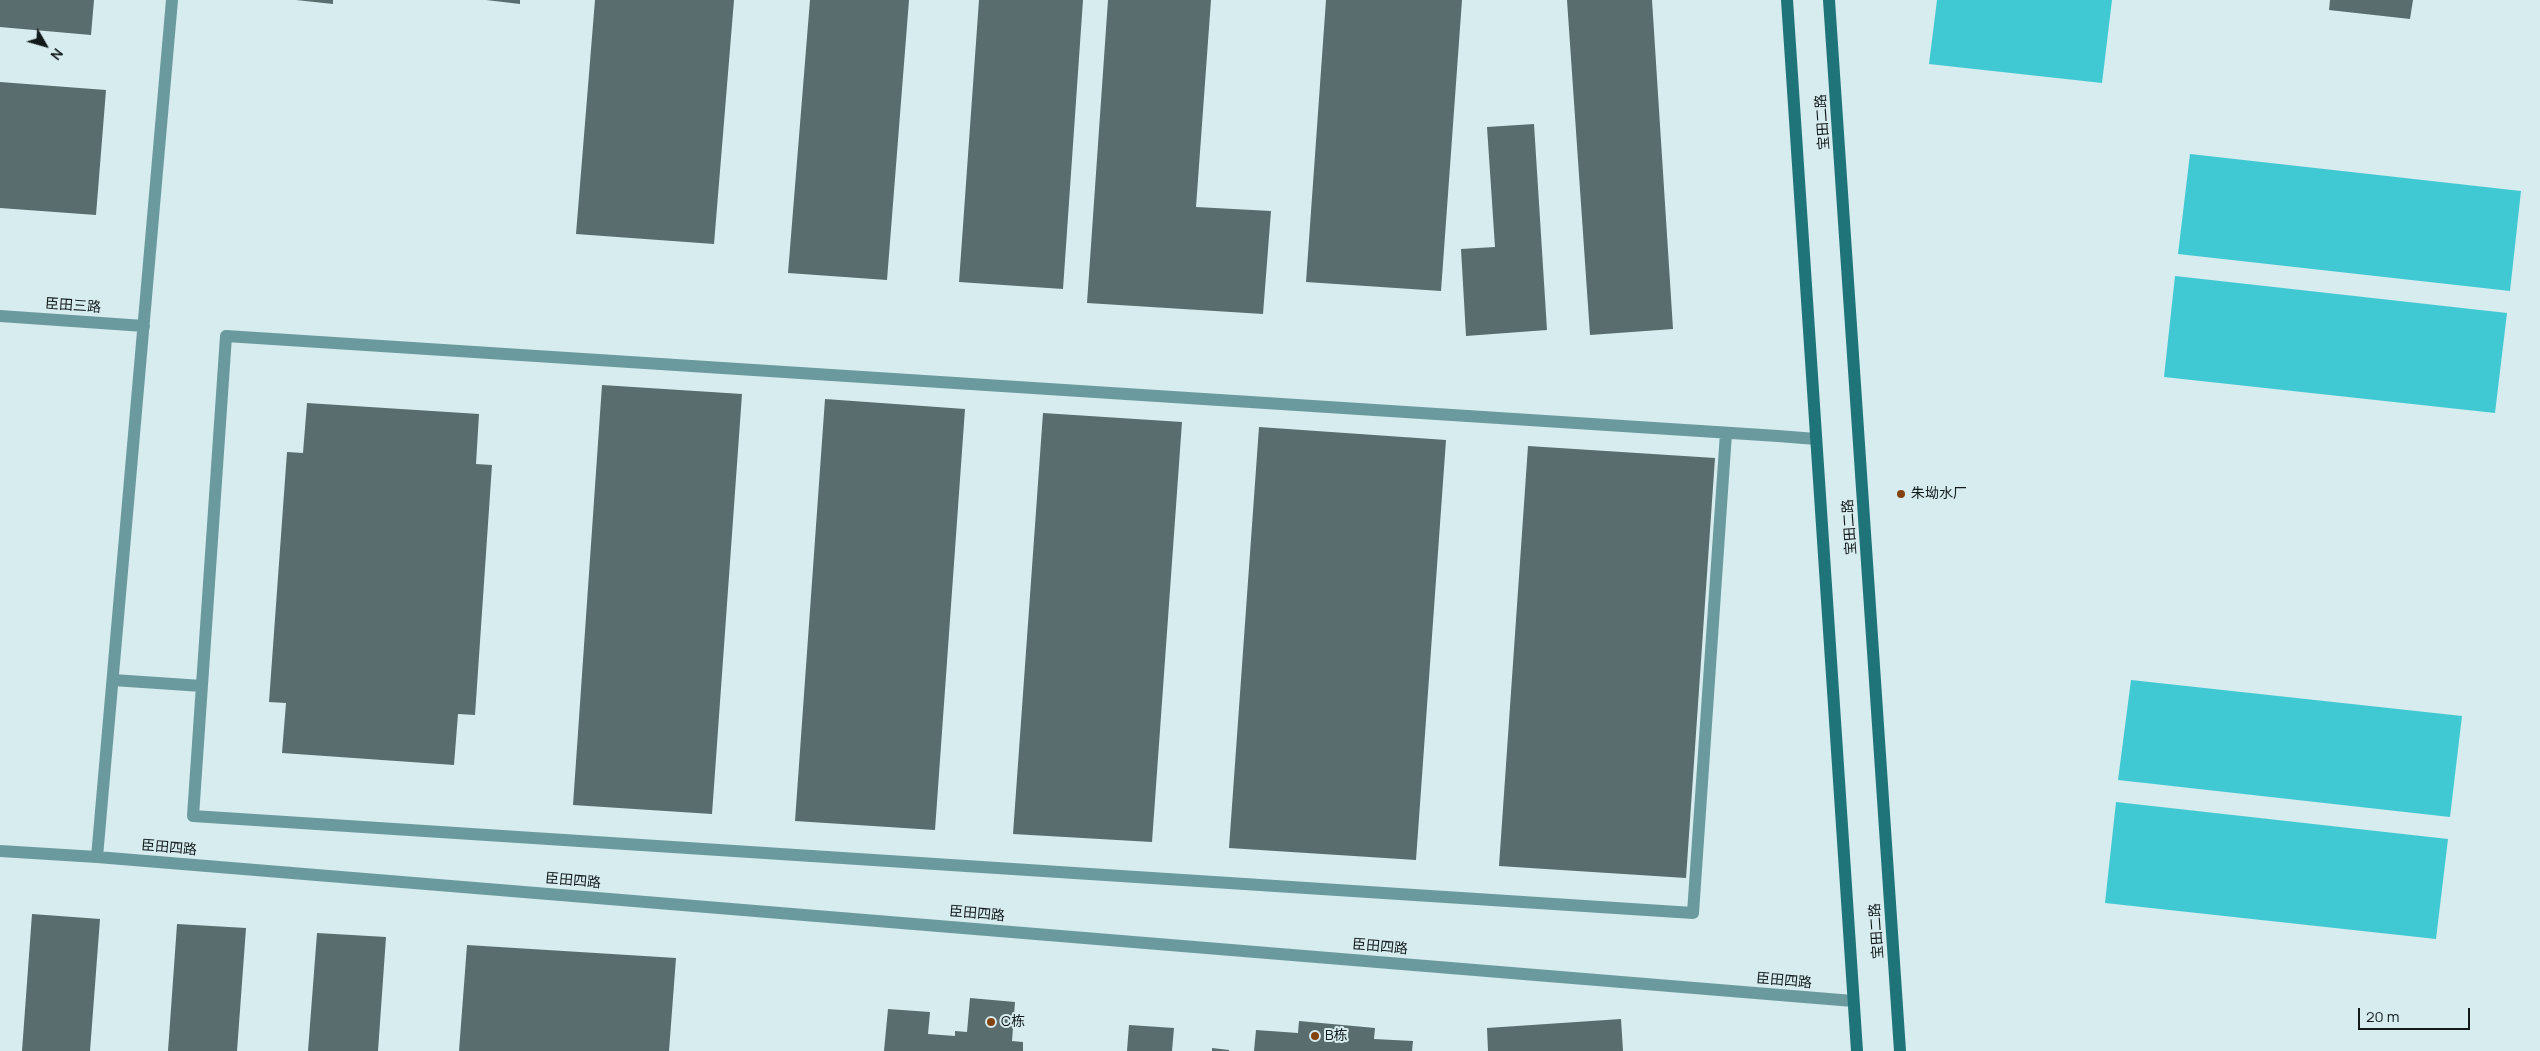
<!DOCTYPE html>
<html>
<head>
<meta charset="utf-8">
<style>
  body { margin:0 }
  #map { position:relative; width:2540px; height:1051px; overflow:hidden; background:#d7ecee; font-family:Manrope,sans-serif }
  canvas { display:block }
  .north { position:absolute; left:20px; top:20px; width:50px; height:50px; -webkit-text-stroke:4px #d7ecee; paint-order:stroke; rotate:128deg; font-size:14px; font-weight:700; line-height:20px; text-align:center; color:#121a1b }
  .north::after { content:''; display:block; margin:auto; width:18px; height:22px; background:#121a1b; clip-path:polygon(50% 0,100% 100%,50% 72%,0 100%) }
  .scale { position:absolute; left:2358px; top:1008px; width:112px; height:22px; box-sizing:border-box; border:2px solid #121a1b; border-top:0; padding-left:6px; font-size:15px; line-height:18px; white-space:nowrap; color:#121a1b; -webkit-text-stroke:4px #d7ecee; paint-order:stroke }
</style>
</head>
<body>
<div id="map">
<canvas width="2540" height="1051"></canvas>
<div class="north">N</div>
<div class="scale">20 m</div>
</div>
<script>
const g = document.querySelector('canvas').getContext('2d');
g.lineJoin = 'round';
function fillPath(path, color) { g.fillStyle = color; g.fill(path, 'evenodd'); }
function stroke(path, color, width, dash) { g.strokeStyle = color; g.lineWidth = width; g.lineCap = dash ? 'butt' : 'round'; g.setLineDash(dash || []); g.stroke(path); }
function drawText(font, color, halo, rows, align = 'center') {
  g.font = font + ' Manrope,"Noto Sans SC",sans-serif'; g.lineWidth = 4; g.setLineDash([]); g.textBaseline = 'middle'; g.strokeStyle = halo; g.fillStyle = color; for (const [text, x, y, turn = 0] of rows) {
    g.save(); g.translate(x, y); g.rotate((+turn || 0) * Math.PI / 180); g.textAlign = isNaN(turn) ? turn : align; if (halo) g.strokeText(text, 0, 0); g.fillText(text, 0, 0); g.restore();
  }
}
const water = new Path2D(`
  M1937,0H2112L2102,83L1929,64Z
  M2190,154L2521,191L2510,291L2178,254Z
  M2175,276L2507,313L2495,413L2164,377Z
  M2131,680L2462,716L2450,817L2118,780Z
  M2116,802L2448,839L2436,939L2105,903Z`);
const building = new Path2D(`
  M0,0H94L91,35L0,27Z
  M296,0H333V4Z
  M486,0H520V4Z
  M595,0H734L714,244L576,234Z
  M810,0H909L887,280L788,273Z
  M979,0H1083L1063,289L959,282Z
  M1108,0H1211L1196,207L1271,211L1263,314L1087,303Z
  M1326,0H1462L1441,291L1306,282Z
  M1567,0H1652L1673,329L1590,335Z
  M2330,0H2413L2410,19L2329,10Z
  M0,82L106,90L96,215L0,208Z
  M1534,124L1547,330L1466,336L1461,249L1495,247L1487,127Z
  M602,385L742,394L712,814L573,805Z
  M825,399L965,409L935,830L795,821Z
  M307,403L479,414L476,464L492,465L475,715L458,714L454,765L282,753L286,703L269,702L287,452L303,453Z
  M1043,413L1182,422L1152,842L1013,834Z
  M1259,427L1446,440L1416,860L1229,848Z
  M1528,446L1715,458L1686,878L1499,866Z
  M32,914L100,919L90,1051H22Z
  M177,924L246,928L237,1051H168Z
  M317,933L386,937L378,1051H308Z
  M467,945L676,958L669,1051H459Z
  M970,998L1015,1002L1012,1041L1023,1042V1051H884L888,1009L930,1012L928,1034L955,1036V1031L967,1032Z
  M1621,1019L1623,1051H1488L1487,1028Z
  M1299,1021L1375,1028L1374,1039L1413,1041L1412,1051H1254L1256,1030L1298,1033Z
  M1129,1025L1174,1028L1172,1051H1127Z
  M1212,1048L1229,1050V1051H1212Z`);
const lane = new Path2D(`
  M1726,433L1693,913L193,816L226,336L1778,436L1816,439
  M113,680L202,686`);
const street = new Path2D(`
  M0,316L144,326
  M0,851L97,857L1853,1001
  M97,857L172,0`);
const secondary = new Path2D(`
  M1787,0L1857,1051
  M1829,0L1900,1051`);
const markers = [
  [1901,494,5,"#844210"],
  [991,1022,5,"#844210"],
  [1315,1036,5,"#844210"]
];
const streetNames = [
  ["宝田二路",1823,122,-94],
  ["臣田三路",73,306,4],
  ["宝田二路",1850,527,-94],
  ["臣田四路",169,848,5],
  ["臣田四路",573,881,5],
  ["臣田四路",977,914,5],
  ["宝田二路",1877,931,-94],
  ["臣田四路",1380,947,5],
  ["臣田四路",1784,981,5]
];
const poiNames = [
  ["朱坳水厂",1911,494],
  ["C栋",1001,1022],
  ["B栋",1325,1036]
];
fillPath(water, '#41c9d3');
fillPath(building, '#596c6e');
stroke(lane, '#6a9a9e', 12);
stroke(street, '#6a9a9e', 12);
stroke(secondary, '#1f747a', 12);
for (const [x, y, r, color] of markers) { const dot = new Path2D(); dot.arc(x, y, r, 0, 2 * Math.PI); g.fillStyle = color; g.fill(dot); stroke(dot, '#d7ecee', 2); }
drawText('14px', '#121a1b', '#d7ecee', streetNames);
drawText('14px', '#121a1b', '#d7ecee', poiNames, 'left');
</script>
</body>
</html>
